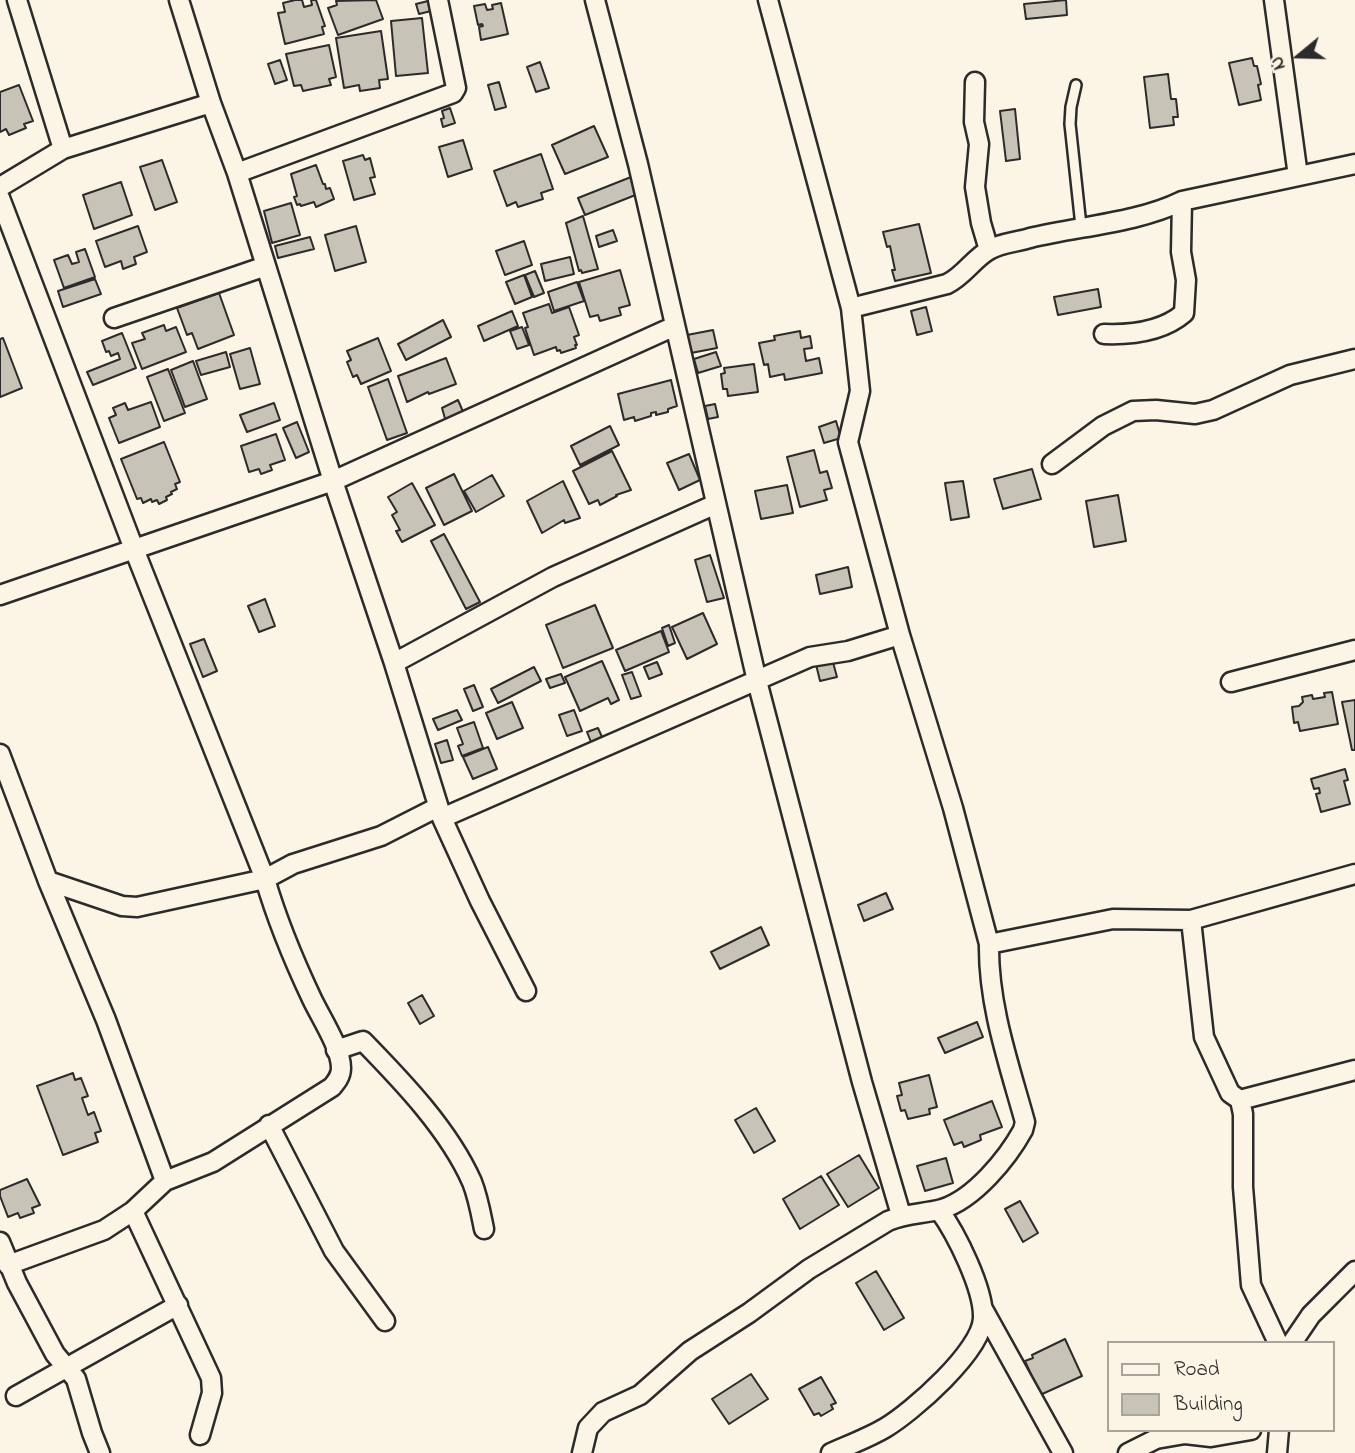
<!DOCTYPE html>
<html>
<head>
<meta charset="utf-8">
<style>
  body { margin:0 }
  #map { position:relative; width:1355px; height:1453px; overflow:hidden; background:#fcf5e5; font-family:"Indie Flower",sans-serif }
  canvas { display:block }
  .legend { position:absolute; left:1107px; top:1341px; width:228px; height:91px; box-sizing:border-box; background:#fcf5e5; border:2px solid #a8a49b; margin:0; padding:9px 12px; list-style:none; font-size:21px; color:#2b2b2b }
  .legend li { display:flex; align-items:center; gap:14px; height:35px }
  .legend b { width:35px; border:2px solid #a8a49b }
  .north { position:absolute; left:1264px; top:21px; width:70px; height:70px; -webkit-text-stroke:5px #fcf5e5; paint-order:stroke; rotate:251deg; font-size:19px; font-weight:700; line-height:28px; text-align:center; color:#2b2b2b }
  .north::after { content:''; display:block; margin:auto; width:24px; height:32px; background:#2b2b2b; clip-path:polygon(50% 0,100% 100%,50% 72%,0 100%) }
</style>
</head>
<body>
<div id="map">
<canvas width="1355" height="1453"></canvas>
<ul class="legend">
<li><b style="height:9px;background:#fcf5e5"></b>Road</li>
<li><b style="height:19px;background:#c8c3b7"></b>Building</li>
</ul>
<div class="north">N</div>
</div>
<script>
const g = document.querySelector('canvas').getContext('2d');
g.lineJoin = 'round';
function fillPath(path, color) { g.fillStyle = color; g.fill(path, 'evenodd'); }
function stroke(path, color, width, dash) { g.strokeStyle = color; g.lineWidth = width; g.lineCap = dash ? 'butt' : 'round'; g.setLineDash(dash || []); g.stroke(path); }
const building = new Path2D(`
  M295,0H302L304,7L312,5L311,0H316L325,26L322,27L324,34L285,44L278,13L285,12L283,3Z
  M376,0L383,19L338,35L328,8L337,5L336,1Z
  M1066,0L1067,15L1026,19L1024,4Z
  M428,1L431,11L419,14L416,4Z
  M501,3L508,34L481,40L479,27L483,26L482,24L478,25L474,6L485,4L487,10L493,9L492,5Z
  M422,18L428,73L396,76L391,21Z
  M381,31L388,79L379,80L380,88L360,91L359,85L344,88L336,38Z
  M329,45L336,77L329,79L331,85L303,91L301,85L294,86L286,54Z
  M1252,58L1254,66H1257L1261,84L1258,85L1261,100L1239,105L1229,63Z
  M280,60L287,80L275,84L268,64Z
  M540,62L549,88L536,92L527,67Z
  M1168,74L1171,99H1176L1178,117H1173L1174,125L1150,128L1144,77Z
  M499,82L506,107L495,110L488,85Z
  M19,85L33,121L24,124L26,128L9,135L6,129L0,132V92Z
  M450,108L455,123L443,127L441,119L444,118L442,111Z
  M1015,109L1020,159L1006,161L1000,111Z
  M594,126L608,157L565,174L552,145Z
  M463,140L472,169L448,177L439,147Z
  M541,154L553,189L541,193L543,199L518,207L516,202L507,206L494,171Z
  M363,155L365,160L370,158L375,177L370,178L375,194L354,200L343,161Z
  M162,160L177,202L155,210L140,167Z
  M316,165L323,184H325L326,189L330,188L334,199L316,207L314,202L301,206L300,204L297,205L294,197L297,196L291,174Z
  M631,177L638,194L585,215L578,198Z
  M121,182L132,215L94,229L83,195Z
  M291,203L300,235L272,243L264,211Z
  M583,216L598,269L582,273L581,270L579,271L566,223Z
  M919,224L931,273L895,281L892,270H895L890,246L887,247L883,232Z
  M138,226L147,252L134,257L136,264L123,269L121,261L105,267L96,241Z
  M356,226L366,262L335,271L325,235Z
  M613,230L617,241L599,247L596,236Z
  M310,237L314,249L278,258L275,246Z
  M524,241L532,265L505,275L496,251Z
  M85,249L95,277L64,288L54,260L68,255L72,264L79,262L76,252Z
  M570,257L574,274L545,281L541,264Z
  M620,270L630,305L619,308L621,315L600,321L598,315L590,317L579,282Z
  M535,271L544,293L534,297L525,275Z
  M524,275L532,297L515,304L506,282Z
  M95,279L101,294L63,307L58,291Z
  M577,282L584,301L554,311L548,292Z
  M1098,289L1101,307L1058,315L1054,297Z
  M219,293L234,335L198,349L192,333L187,335L177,308Z
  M549,304L552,313L569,307L579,335L574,337L577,345H575L576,348L561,353L560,350L557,351L556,347L534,355L525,328L528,327L523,313Z
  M926,307L932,331L917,335L911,311Z
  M512,311L518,326L484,341L478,326Z
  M443,320L451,337L406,360L398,344Z
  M164,325L166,331L176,327L186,352L142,369L132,343L145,339L142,333Z
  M522,327L529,345L517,349L510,331Z
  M713,330L717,348L691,353L687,335Z
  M800,331L801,338L810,336L812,348L804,349L806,361L819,358L822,373L785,380L784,374L770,377L768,364L764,365L759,343L775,340L774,336Z
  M122,333L136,368L93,385L87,372L120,359L118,353L111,356L109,351L106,352L102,341Z
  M3,338L22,388L0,397V339Z
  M378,338L391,371L361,384L357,375L353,377L347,362L351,360L347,351Z
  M250,348L260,384L240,389L230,354Z
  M226,352L230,367L201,375L196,361Z
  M716,352L721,366L698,373L694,359Z
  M446,358L456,384L429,394L428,392L407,402L398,376Z
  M193,361L207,399L185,407L171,370Z
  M754,364L758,392L728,396L727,389H723L721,374L725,373L724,368Z
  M168,369L185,413L164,421L147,377Z
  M388,379L407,433L387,440L368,387Z
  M671,380L677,406L668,409V412L656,415V412L651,413V416L635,421L634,417L624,420L618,394Z
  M458,400L464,414L446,422L442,408Z
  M151,402L160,427L119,443L109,418L116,415L113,408L125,403L128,410Z
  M274,403L280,420L247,432L240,415Z
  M715,404L718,417L708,419L705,406Z
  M836,421L841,438L824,443L819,427Z
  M297,422L309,452L296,458L283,428Z
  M610,426L619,445L580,465L571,446Z
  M276,434L285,460L270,465L272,470L261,474L259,469L249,472L241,446Z
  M164,442L180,482L175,484L177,489L171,492L172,494L166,497L167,500L159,504L157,500L152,502L151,499L143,503L141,498L137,499L121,459Z
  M814,450L820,473L827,471L832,488L824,490L827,500L800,507L787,457Z
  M612,451L631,490L616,495L617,496L600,505L598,500L589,504L573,471Z
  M689,454L700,480L679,490L667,463Z
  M1032,469L1041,499L1003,509L994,479Z
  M454,474L472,511L444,525L426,488Z
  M492,475L504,496L476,512L464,491Z
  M563,481L580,518L565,523L564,520L542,533L527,501Z
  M963,481L969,517L951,520L945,483Z
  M412,483L435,525L402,542L396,531L400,530L392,515L397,512L388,497Z
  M787,485L793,513L761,519L755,491Z
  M1118,495L1126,541L1094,547L1086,501Z
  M444,534L480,602L466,609L431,541Z
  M710,555L724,598L707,602L695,560Z
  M848,567L852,587L820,594L816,575Z
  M265,599L275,626L259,632L248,606Z
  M595,605L613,648L563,668L546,625Z
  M703,613L717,644L687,659L672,627Z
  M669,625L675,643L668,646L662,628Z
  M661,631L669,652L625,671L616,650Z
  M204,639L217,671L203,677L190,644Z
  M831,655L837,677L820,681L815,660Z
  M602,661L619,700L611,704L608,698L580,711L565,677Z
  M657,662L662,674L649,679L644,667Z
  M534,667L541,681L498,703L491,689Z
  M632,672L641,696L631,699L622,675Z
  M561,674L565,683L550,688L546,679Z
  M474,685L483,707L473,711L464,689Z
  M1332,692L1338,724L1300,731L1298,722L1294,723L1292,707L1299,706L1303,702L1302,697L1312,695L1313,699L1325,697L1324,693Z
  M1355,700V750H1352L1342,702Z
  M512,702L523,728L497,739L486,713Z
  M457,710L462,720L438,730L433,719Z
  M574,710L582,731L567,736L559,715Z
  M474,722L483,748L462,756L458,746L463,744L457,728Z
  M598,728L602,737L591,742L587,732Z
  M447,740L453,760L441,763L435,744Z
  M488,747L497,769L473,779L463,757Z
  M1345,769L1348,780L1344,781L1350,804L1321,812L1316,794L1320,793L1319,788L1314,789L1311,779Z
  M886,893L893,909L864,921L858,905Z
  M761,927L769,945L720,969L711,952Z
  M422,995L434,1016L420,1024L408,1003Z
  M977,1022L983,1037L945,1053L938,1038Z
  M73,1073L75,1080L81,1078L88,1096L82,1098L88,1115L94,1112L101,1131L95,1133L98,1142L63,1155L37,1086Z
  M929,1075L937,1107L929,1109L930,1114L908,1119L905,1110L901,1111L897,1096L902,1095L899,1083Z
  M992,1101L1002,1127L980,1135L981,1140L964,1147L962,1142L954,1145L944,1120Z
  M756,1108L775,1141L754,1153L735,1120Z
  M859,1155L879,1188L848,1207L827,1174Z
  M946,1158L953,1183L925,1191L917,1166Z
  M821,1176L839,1205L800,1229L783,1199Z
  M27,1179L40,1205L32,1208L34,1213L20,1218L18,1213L8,1217L0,1196V1190Z
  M1020,1201L1038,1233L1023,1242L1005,1209Z
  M876,1271L904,1318L884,1330L856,1283Z
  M1065,1339L1082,1376L1040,1395L1025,1361L1033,1358L1032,1355Z
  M751,1374L768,1399L729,1424L712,1399Z
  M821,1377L836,1403L831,1405L833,1409L821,1416L819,1413L814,1415L799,1389Z`);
const lane = new Path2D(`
  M1076,85L1071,107L1070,124L1081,226`);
const street = new Path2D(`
  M17,0L63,149
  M179,0L211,103L237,173L333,481L394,663L442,818L810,657L848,651L900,635L848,442L860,391L851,308L768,0
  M595,0L638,164L757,681L862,1082L901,1215
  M1274,0L1298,176
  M975,82L974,122L979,144L975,187L981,223L989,250
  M237,173L453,93L456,88L438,0
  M0,187L63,149L211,103
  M0,198L134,549L265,879C277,920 294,961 312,999C321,1018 341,1048 341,1068C341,1076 337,1081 332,1087L213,1162L165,1181L133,1211L104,1230L8,1265
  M851,308L947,284C964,276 973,259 989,250C1000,243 1018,242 1030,238C1079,226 1137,223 1182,201L1355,164
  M114,318L266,266
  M1104,334C1132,335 1162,332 1184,313L1186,280L1181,252L1182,201
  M1052,464L1103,426L1133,411L1156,410L1195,414L1213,410L1290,375L1355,359
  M0,595L333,481L675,326
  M394,663L553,577L716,504
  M1231,682L1355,650
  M0,754L48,881L106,1020L165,1181
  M442,818L480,901L526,991
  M48,881L122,906L137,907L265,879L293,864L381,836L438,807
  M1191,920L1204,1037L1230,1093L1240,1100L1243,1114V1187L1251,1285L1278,1343
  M989,944L1113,919L1191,920L1355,874
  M336,1050L363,1041C403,1082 449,1130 472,1182C478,1197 481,1214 484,1229
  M1240,1100L1355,1070
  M269,1125L334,1251L385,1321
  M133,1211L211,1378L212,1393L200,1435
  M0,1242L17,1283L55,1354L76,1379L92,1433L100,1453
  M983,1309L1063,1453
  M1292,1343L1311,1315L1355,1271
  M16,1396L178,1305
  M582,1453L588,1428L603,1412L640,1395L690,1351L749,1313L809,1269L888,1221C906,1213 924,1214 942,1209C974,1199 1007,1159 1023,1130L1025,1122C1009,1064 988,1005 989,944L953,808L900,635
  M831,1453C849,1445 868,1438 885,1428C912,1412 982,1351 983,1318C984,1289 956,1233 939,1210
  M1128,1453L1156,1439L1185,1434L1211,1437L1251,1430
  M1277,1453L1279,1430`);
fillPath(building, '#c8c3b7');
stroke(building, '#2b2b2b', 2);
stroke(lane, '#2b2b2b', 14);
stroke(street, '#2b2b2b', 23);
stroke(lane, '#fcf5e5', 9);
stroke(street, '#fcf5e5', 18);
</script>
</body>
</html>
